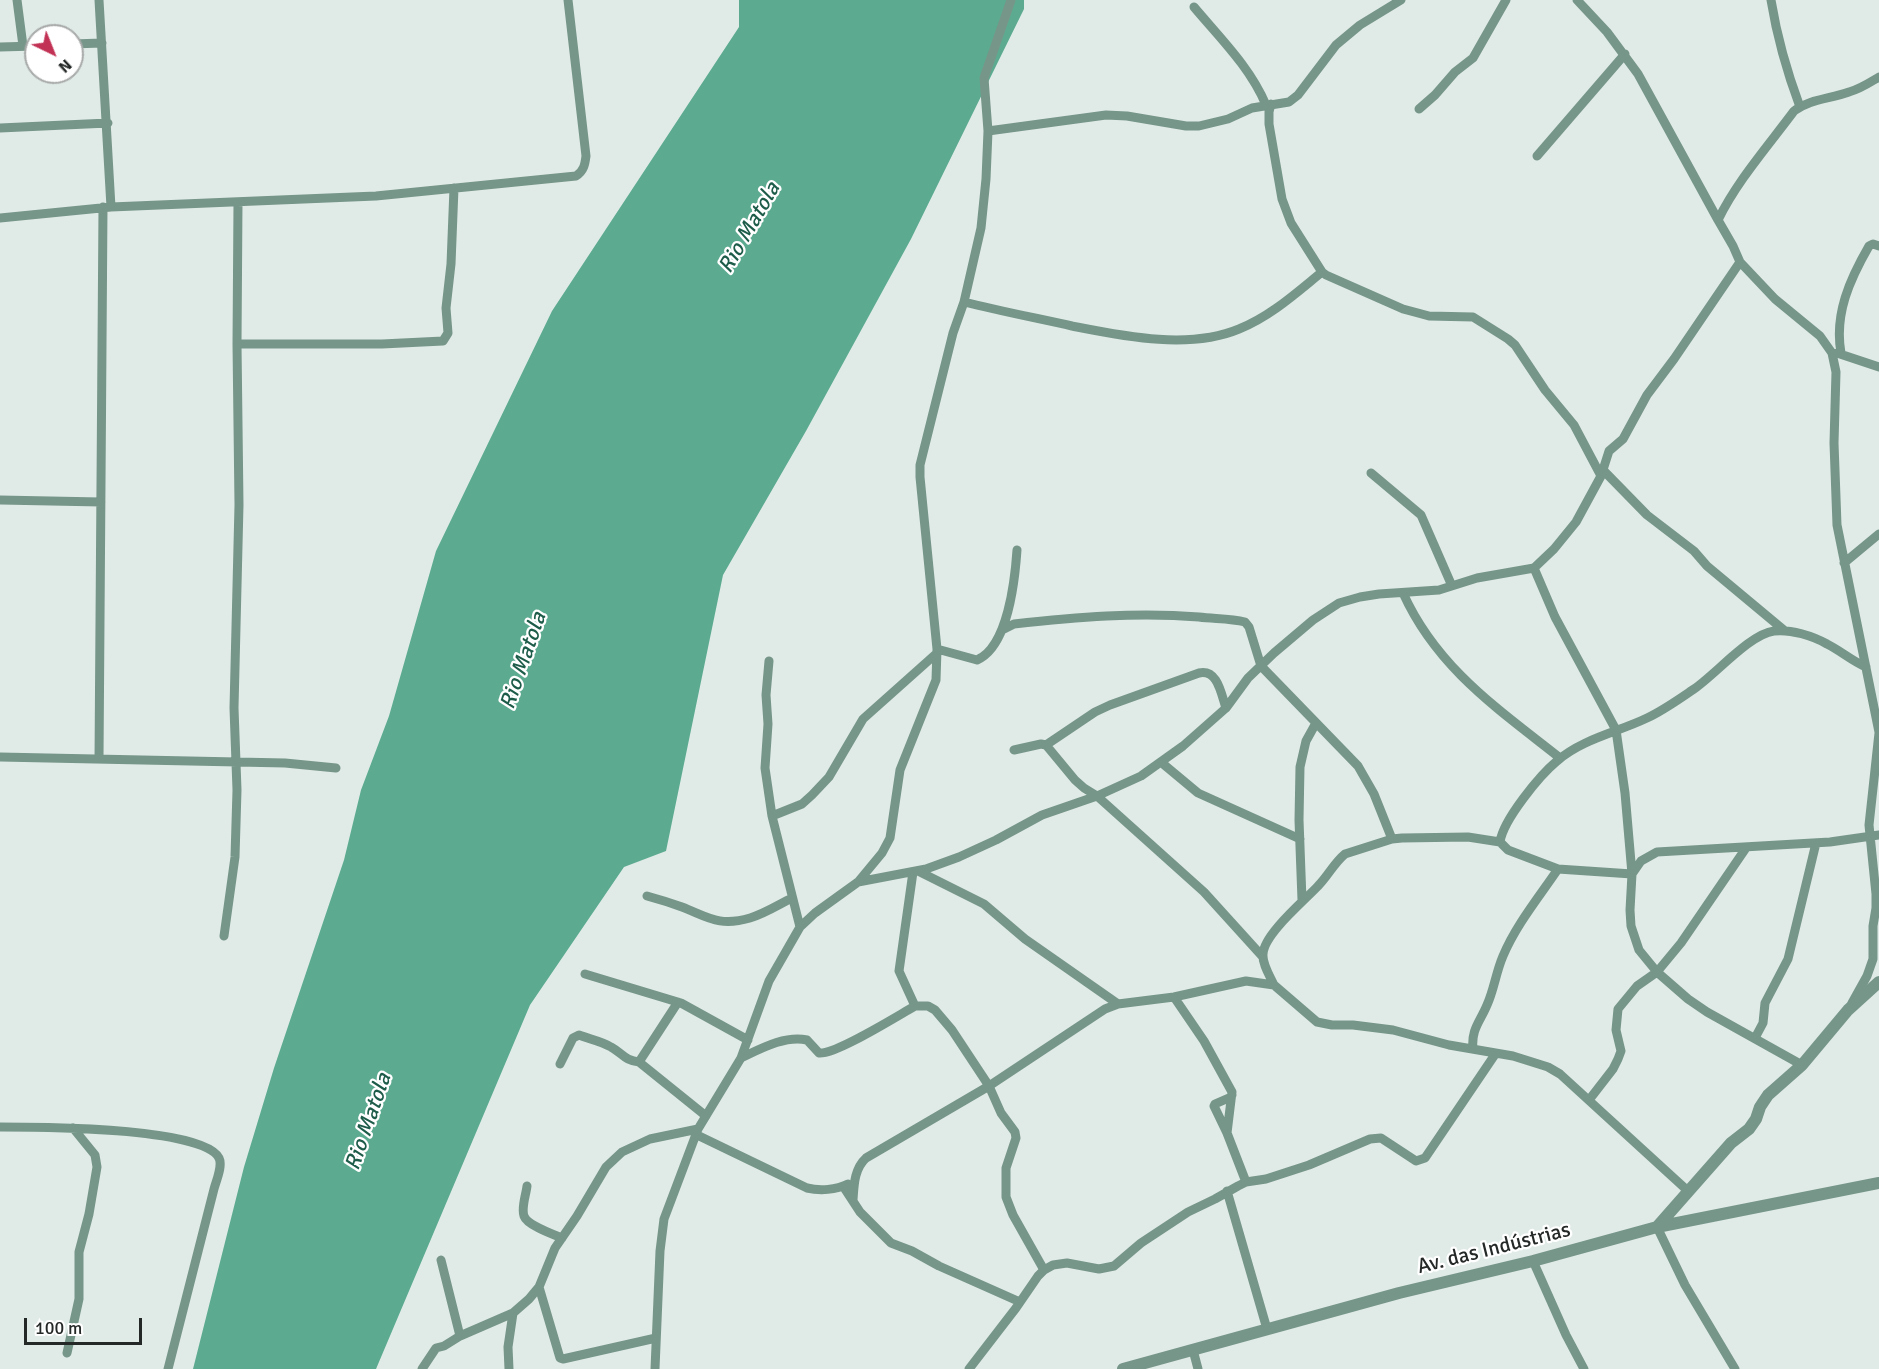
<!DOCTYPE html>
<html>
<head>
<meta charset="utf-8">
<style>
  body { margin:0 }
  #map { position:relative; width:1879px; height:1369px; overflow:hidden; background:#e0ebe7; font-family:Signika,sans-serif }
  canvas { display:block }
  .north { position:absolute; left:24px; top:24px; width:60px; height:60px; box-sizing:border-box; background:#fff; border:2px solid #a7a9a8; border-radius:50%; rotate:137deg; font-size:16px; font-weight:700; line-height:24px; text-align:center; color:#242826 }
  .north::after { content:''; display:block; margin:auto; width:21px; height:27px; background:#c23255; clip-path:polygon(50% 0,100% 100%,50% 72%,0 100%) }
  .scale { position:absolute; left:24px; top:1318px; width:118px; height:27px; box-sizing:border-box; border:3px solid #242826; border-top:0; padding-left:8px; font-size:18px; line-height:21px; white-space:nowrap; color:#242826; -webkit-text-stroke:4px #fff; paint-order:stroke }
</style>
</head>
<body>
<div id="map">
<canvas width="1879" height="1369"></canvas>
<div class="north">N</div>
<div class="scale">100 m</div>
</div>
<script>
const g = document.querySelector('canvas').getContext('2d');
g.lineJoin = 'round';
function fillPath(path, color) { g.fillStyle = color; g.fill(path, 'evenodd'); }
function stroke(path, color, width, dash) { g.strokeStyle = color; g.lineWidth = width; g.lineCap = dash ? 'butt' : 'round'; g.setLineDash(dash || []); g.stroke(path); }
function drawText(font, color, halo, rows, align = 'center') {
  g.font = font + ' Signika,sans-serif'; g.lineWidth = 4.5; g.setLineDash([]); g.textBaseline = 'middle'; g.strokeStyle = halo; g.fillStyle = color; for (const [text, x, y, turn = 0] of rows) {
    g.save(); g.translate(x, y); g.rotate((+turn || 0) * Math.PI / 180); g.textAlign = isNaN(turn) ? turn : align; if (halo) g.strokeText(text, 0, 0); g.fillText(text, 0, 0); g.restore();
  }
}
const water = new Path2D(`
  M739,0H1024V9L911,239L806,431L723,575L666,851L624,867L530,1005L376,1369H193L244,1167L274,1068L344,860L361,790L389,716L436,551L552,311L739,27Z`);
const minor = new Path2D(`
  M17,0L23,46
  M99,0L111,207
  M1577,0L1607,32L1638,74L1718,220
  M1771,0C1777,37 1787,72 1800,107
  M1194,7C1220,38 1250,67 1266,105
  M72,44L102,43
  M0,47L36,46
  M1879,77C1869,83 1860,89 1849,92C1830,99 1810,99 1794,111C1768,146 1737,181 1718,220L1733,246L1740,262L1775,299L1820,336L1832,353L1836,372L1834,443L1837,525L1879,732
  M1271,104L1269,112V124L1282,199L1291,223L1322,272L1326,275L1403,309L1418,313L1429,316L1473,317L1508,339L1515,345L1545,390L1574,425L1601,476
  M1419,109L1435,95L1455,72L1473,58L1506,0
  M0,128L108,123
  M988,131L1106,115L1127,116L1186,126H1199L1228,119L1252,108L1289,102L1298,95L1336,45L1360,25L1401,0
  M1537,156L1625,54
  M0,218L111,207L376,196L576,176C584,171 585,164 586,156L568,0
  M964,302C1000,311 1036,318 1072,326C1123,336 1189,350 1239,329C1271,316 1296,293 1322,272
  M237,344H382L443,341L448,333L446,308L451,264L454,188
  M1837,353L1879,367
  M1841,353C1834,314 1850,279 1869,246L1873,244L1879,246
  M1603,470L1647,515L1694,551L1707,566L1785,631
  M1371,473L1421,515L1452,586
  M0,500L101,502
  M1844,563L1879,534
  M1534,568L1555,617L1616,730L1625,793L1632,874L1630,910L1631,926L1639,950L1657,972L1688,999L1707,1012L1802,1065
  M1403,593C1437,668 1497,708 1560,758
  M1002,630L1014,624C1076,617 1137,612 1199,617C1214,619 1230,618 1245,622L1249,627L1261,666L1358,766L1374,794L1392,839
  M937,649L977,660C1008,647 1015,579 1017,550
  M769,661L766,695L768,724L765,768L772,816L800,927
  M1866,667C1852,661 1841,651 1827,644C1813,636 1791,629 1774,631C1750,634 1716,674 1694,689C1679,699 1664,710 1647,718C1618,732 1582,739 1557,761C1540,775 1503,820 1500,842L1508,850L1558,869L1632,874L1641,861L1657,852L1830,842L1879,835
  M1046,745L1095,712L1110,705L1199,673C1218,669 1221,694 1226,708
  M1014,750L1041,744L1046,745L1075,780L1084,788L1097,796L1204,892L1262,956
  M0,757L285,763L336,768
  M99,759L103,207
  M1162,763L1198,793L1300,839
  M772,816L802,804L812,795L829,777L863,719L937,653
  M918,871L984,904L1025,939L1118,1004
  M913,872L899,971L915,1006H928L935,1010L952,1030L989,1086L1001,1113L1015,1132L1016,1138L1006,1168V1197L1013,1215L1044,1270
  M858,882L882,853L890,838L900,770L936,680L937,649L920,477V465L953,333L964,302L981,228L986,179L988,131L984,78L1011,0
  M647,896C658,899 671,903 682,907C708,917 719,927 750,918C764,914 778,905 792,898
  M1302,900L1299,820L1300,767L1306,741L1316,723
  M224,936L235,857L237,790L234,708L239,505L237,344L238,202
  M585,974L681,1003L748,1040
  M1274,985C1270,976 1262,964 1263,954C1264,934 1304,901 1318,886C1328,876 1334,863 1345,854L1392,839L1402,838L1468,837L1500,842
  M1174,997L1204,1041L1232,1092L1227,1133
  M1852,1003L1867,976L1873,959V926L1876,908V894L1869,825L1879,733
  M1755,1038L1763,1023L1765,1003L1788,959L1816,843
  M1473,1049C1471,1029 1480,1022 1487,1005C1494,990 1496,972 1503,956C1516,925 1539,897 1558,869
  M741,1058C760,1049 785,1035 807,1040L819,1053C835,1055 897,1016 915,1006
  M639,1062L678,1002
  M560,1064L573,1038L579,1035C589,1039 601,1041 611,1047C622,1053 625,1061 639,1062L706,1116
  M1232,1095L1231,1097L1215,1104L1214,1106L1227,1133L1246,1182
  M1589,1100L1613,1069L1618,1059L1621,1051L1616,1030L1618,1009L1637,986L1657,972L1681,943L1746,848
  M0,1127C35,1127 204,1127 219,1158C223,1166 216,1181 214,1189L168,1369
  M695,1134L807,1188C820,1191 836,1190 848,1184
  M527,1186C526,1195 521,1208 524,1216C527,1225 552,1234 562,1238
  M843,1186L860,1212L891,1243L912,1251L939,1266L1020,1302
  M1227,1191L1267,1329
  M853,1200C854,1186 854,1169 866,1158L989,1086L1105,1009L1118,1004L1174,997L1246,981L1274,985L1317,1022L1332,1025H1353L1393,1030L1449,1045L1513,1056L1548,1067L1560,1074L1688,1191
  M1657,1227L1685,1285L1735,1369
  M441,1260L460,1336
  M1533,1261L1566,1335L1584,1369
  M539,1287L560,1358L563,1359L656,1338
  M1193,1350L1198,1369
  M67,1353L79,1299V1252L89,1214L97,1167L95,1155L73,1128
  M422,1369L436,1348L444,1346L460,1336L513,1313L529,1299L539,1287L555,1248L577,1216L606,1167L622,1152L650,1139L698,1129
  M509,1369L508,1347L513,1313
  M655,1369L660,1251L664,1219L698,1129L741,1058L769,981L800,927L815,913L858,882L926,869L959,857L996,840L1042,815L1097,796L1141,776L1183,746L1226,708L1248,678L1274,653L1313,620L1339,603L1360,597L1379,594L1439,590L1477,578L1534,568L1554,549L1576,522L1601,476L1609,451L1623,439L1647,395L1674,359L1740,262
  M969,1369L1016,1308L1038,1276L1044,1270L1053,1265L1067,1263L1099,1269L1114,1266L1141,1243L1188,1212L1215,1199L1238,1186L1246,1182L1266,1179L1309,1165L1370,1139L1381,1138L1416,1161L1425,1158L1496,1053`);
const tertiary = new Path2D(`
  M1657,1227L1731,1143L1749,1129L1756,1119L1760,1107L1768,1095L1802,1065L1848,1010L1879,982
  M1123,1369L1399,1293L1533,1261L1657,1227L1879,1183`);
const streetNames = [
  ["Av. das Indústrias",1494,1249,-14]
];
const waterNames = [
  ["Rio Matola",750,228,-60],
  ["Rio Matola",524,661,-71],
  ["Rio Matola",369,1122,-71]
];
fillPath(water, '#5cab90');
stroke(minor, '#77968a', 9);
stroke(tertiary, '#77968a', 12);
drawText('21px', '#242826', '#fff', streetNames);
drawText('italic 22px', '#1e5c4a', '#fff', waterNames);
</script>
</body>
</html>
